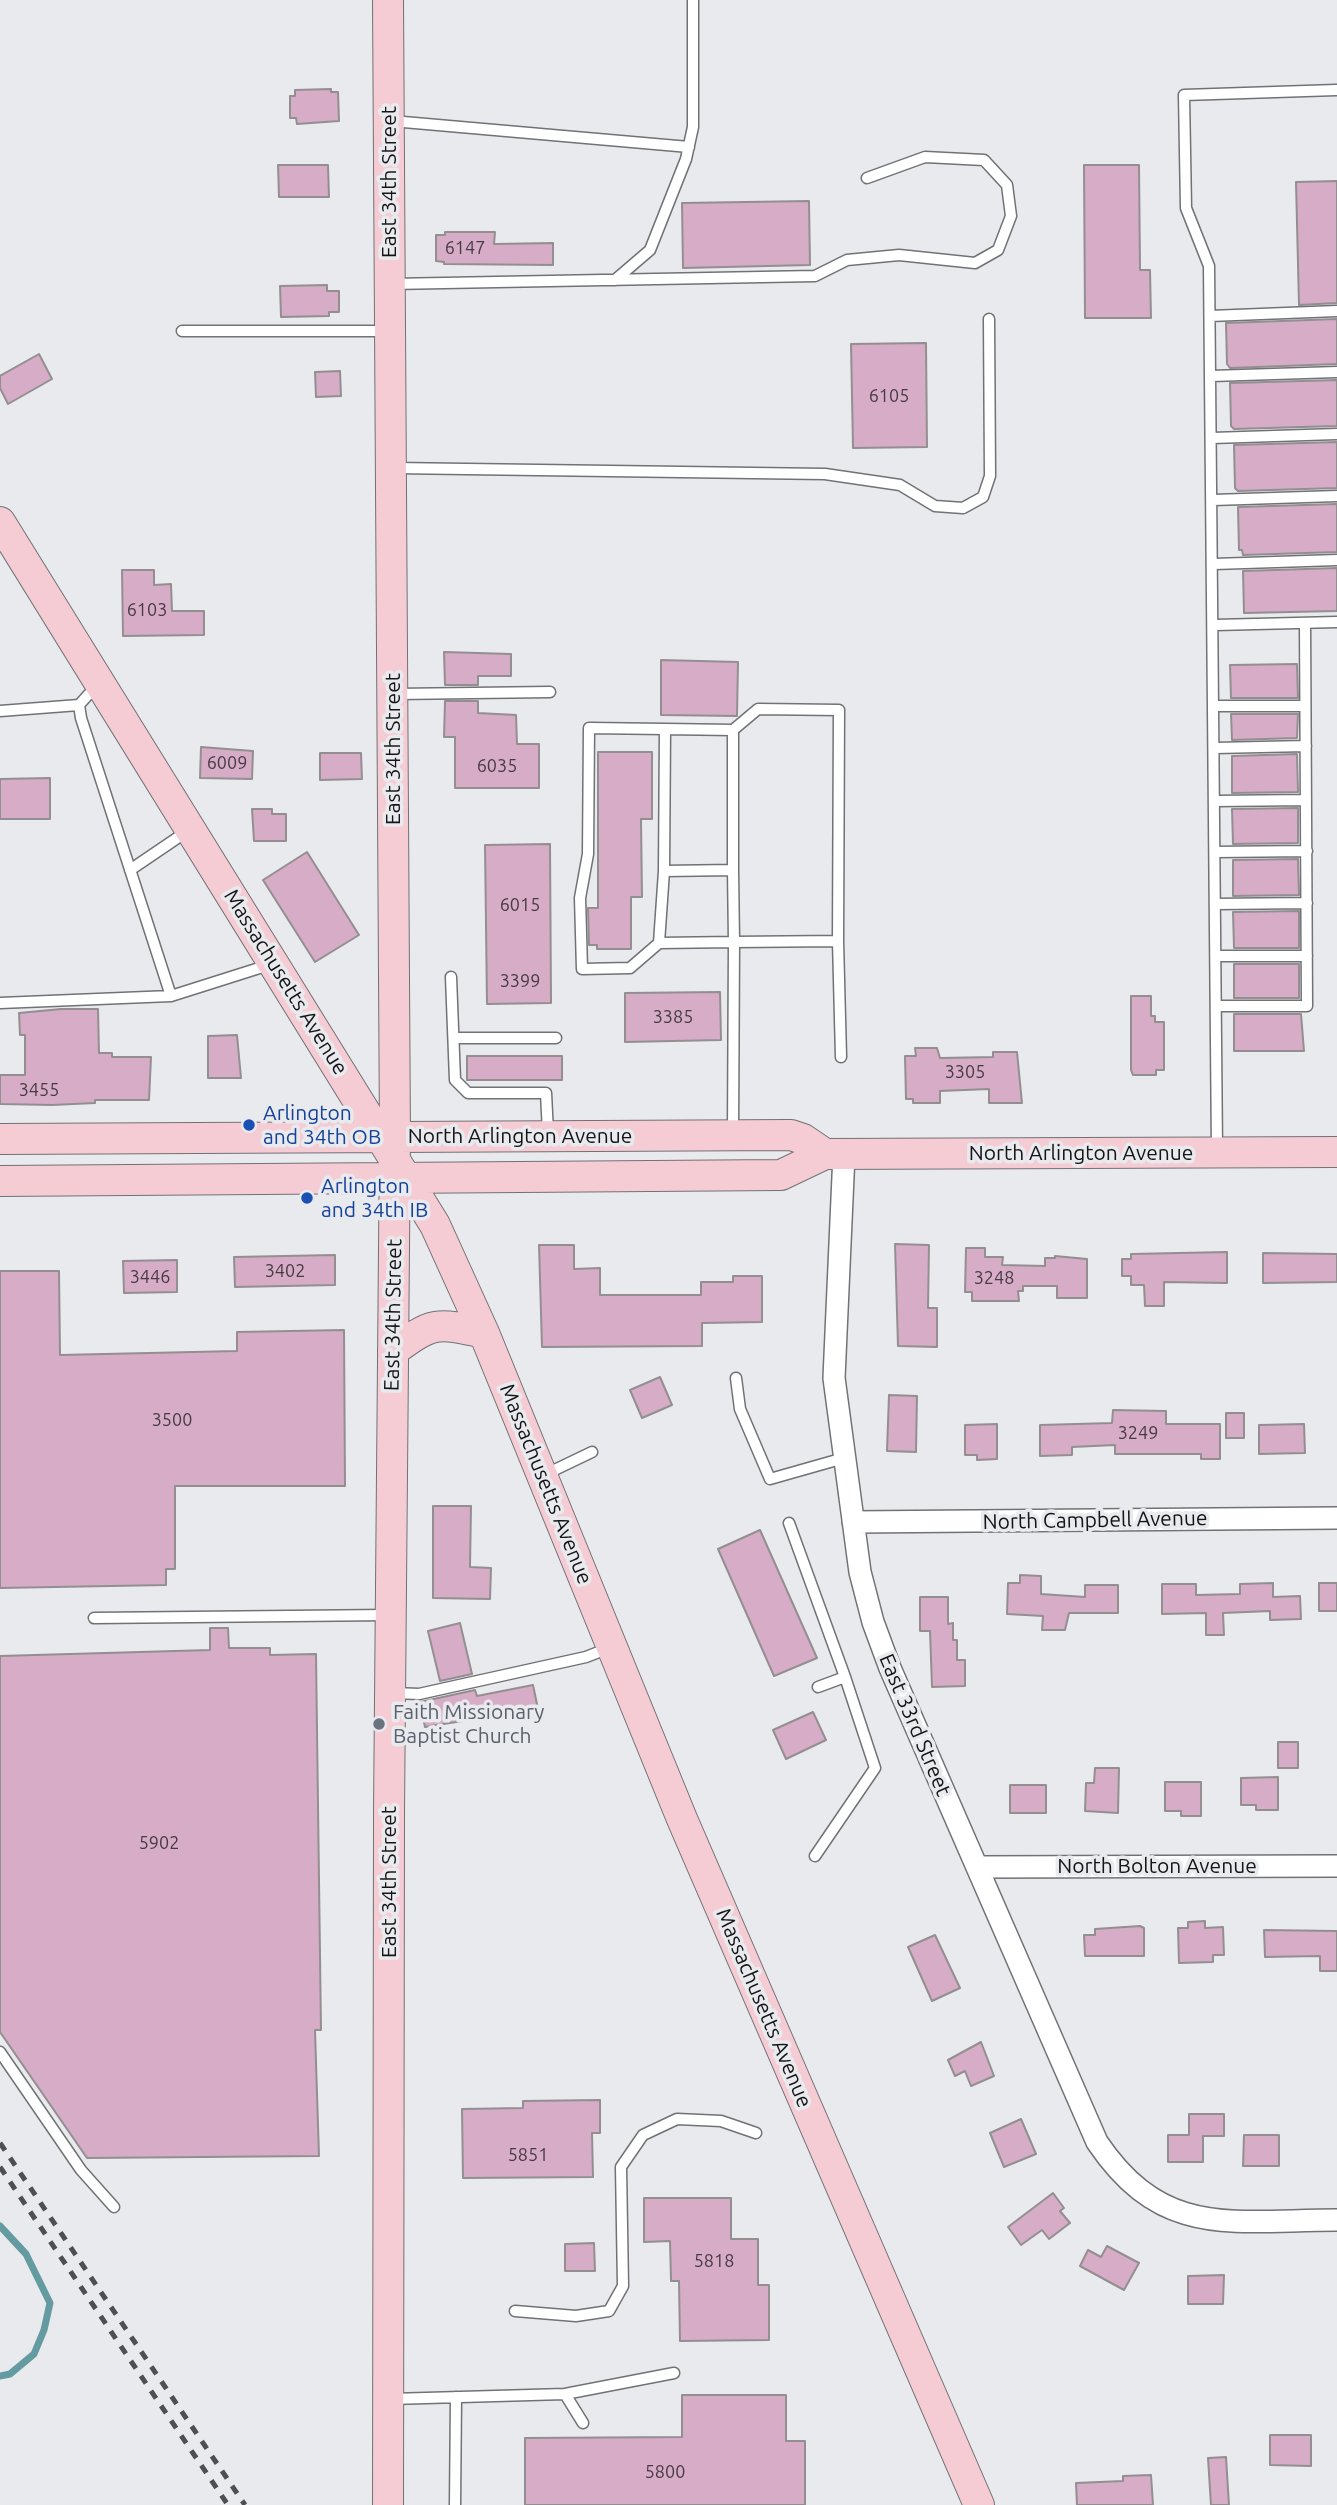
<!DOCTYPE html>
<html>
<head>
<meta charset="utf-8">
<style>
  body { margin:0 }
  canvas { display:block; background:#e9eaee }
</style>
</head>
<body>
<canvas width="1337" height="2505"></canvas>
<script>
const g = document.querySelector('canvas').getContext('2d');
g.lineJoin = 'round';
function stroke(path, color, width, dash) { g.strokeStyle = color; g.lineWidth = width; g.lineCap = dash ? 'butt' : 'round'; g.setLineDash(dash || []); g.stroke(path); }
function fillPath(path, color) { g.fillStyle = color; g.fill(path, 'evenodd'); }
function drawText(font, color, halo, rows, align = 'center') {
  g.font = font + ' Ubuntu,sans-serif'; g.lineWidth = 7; g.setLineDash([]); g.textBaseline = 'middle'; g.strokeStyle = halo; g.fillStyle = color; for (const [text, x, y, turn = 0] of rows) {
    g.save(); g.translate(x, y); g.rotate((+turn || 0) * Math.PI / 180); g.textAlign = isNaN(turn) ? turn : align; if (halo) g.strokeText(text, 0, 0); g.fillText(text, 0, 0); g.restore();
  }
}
const stream = new Path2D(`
  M0,2226L26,2254L50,2303L44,2330L34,2354L10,2374L0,2376`);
const building = new Path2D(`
  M331,89V92H338L339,121L297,124L296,118H290V96H295V90Z
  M278,165H328L329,197H279Z
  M1084,165H1139L1140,270H1150L1151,318H1085Z
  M1337,181V303L1299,305L1296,182Z
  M809,201L810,265L683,268L682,203Z
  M445,232H495L494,244L553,243V265L444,264V262L436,261V235H445Z
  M327,285V291H339V312H329V316L281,317L280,286Z
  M1337,319V364L1230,368L1227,364L1226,323Z
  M926,343L927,447L853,448L851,344Z
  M39,354L52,379L8,404L0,388V376Z
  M340,371L341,396L316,397L315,372Z
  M1337,380V426L1234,429L1231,426L1230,383Z
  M1337,442V488L1238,491L1235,488L1234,445Z
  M1337,504V552L1243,555L1242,550H1239L1238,507Z
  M1337,568V611L1244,613L1243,571Z
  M122,570H154V585L171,584L172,611H204V635L123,636Z
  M444,652L511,654V676H478V685H445Z
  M661,660L738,662L737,716L661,715Z
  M1297,664L1298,698H1231L1230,665Z
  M445,701H478V713L516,715L517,744H539V788H455V737H444Z
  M1231,714H1298L1297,738L1232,740Z
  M201,747L253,751L252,779L200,778Z
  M598,752H652V819H641L642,897H631V949H597V945H589L588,908H598Z
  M320,753H361L362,779L320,780Z
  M1297,754L1298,792L1232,793V756Z
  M50,778V819H0V779Z
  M1298,808V843L1233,844L1232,809Z
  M252,809H272V814H286V841H254Z
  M550,844L551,1003L487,1004L485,845Z
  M307,852L359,935L315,962L263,880Z
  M1298,859L1299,895L1233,896V860Z
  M1299,911V948H1234L1233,912Z
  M1234,964H1299V998H1234Z
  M720,992L721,1040L625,1042V993Z
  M1131,996H1151V1016H1155V1022H1164V1070H1156V1075H1133L1131,1070Z
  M61,1009H98L99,1053H112V1057H151L149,1100H95V1103L52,1105L0,1104V1075H25V1035H20L19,1013Z
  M1234,1014H1301L1304,1051H1234Z
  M237,1035L241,1078H208V1036Z
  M915,1048H937L940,1058L993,1057V1052H1017L1022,1103H989V1089L940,1091V1103H913V1099H906L905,1056H916Z
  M467,1056H562V1080H467Z
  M895,1244L929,1245L928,1308H937V1347L898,1346Z
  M539,1245H574V1269L600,1268V1295H701V1282H733V1276H762V1322L702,1323V1346L542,1347Z
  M966,1248H985V1257H1003L1002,1265L1045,1266V1258H1055V1256L1087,1259V1298H1057V1286H1023V1291H1018L1019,1301H972V1292H965Z
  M1227,1252V1283L1164,1282V1306H1145L1144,1285H1131V1276H1122V1259H1131V1254Z
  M1263,1253L1337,1254V1282L1263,1283Z
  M335,1255V1285L235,1287L234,1257Z
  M177,1260V1292L124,1293L123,1261Z
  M0,1271H59L60,1355L237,1351V1332L344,1330L345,1486H175V1569H166V1585L0,1588Z
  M660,1377L672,1405L642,1418L630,1390Z
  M889,1395L917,1396L916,1452L887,1451Z
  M1113,1410L1166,1411V1424H1220V1459H1201V1454H1115V1445L1072,1447V1455L1040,1456V1425L1112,1423Z
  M1226,1413H1244V1438H1226Z
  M997,1424V1459L977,1460V1455H965V1425Z
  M1304,1424L1305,1453L1259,1454V1425Z
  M433,1506H471L470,1567L491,1568L490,1599L433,1598Z
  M760,1530L817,1658L774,1676L718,1549Z
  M1020,1575L1041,1576V1594L1085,1597V1585H1118V1613H1069L1065,1630H1042L1043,1616L1007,1614L1008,1583H1020Z
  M1273,1583V1597L1300,1596L1301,1619L1270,1620V1611L1223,1613L1224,1635H1206V1613L1162,1614V1584H1196V1595L1240,1594V1584Z
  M1319,1583H1337V1611H1319Z
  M920,1597H948V1624L953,1623V1640H957V1660H965V1686L932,1687L930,1631H920Z
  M460,1623L472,1674L440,1681L428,1631Z
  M210,1628H228L229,1648H270V1655L316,1654L321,2030H315L319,2156L87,2158L0,2032V1656L210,1650Z
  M533,1685L538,1709L425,1727L420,1702L475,1690L477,1696Z
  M813,1712L826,1740L786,1759L773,1730Z
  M1278,1742H1298V1768H1278Z
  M1095,1768H1119L1118,1813L1085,1811L1086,1783H1094Z
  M1278,1777V1810H1256V1805H1241V1778Z
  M1165,1782H1201V1816H1181V1811H1165Z
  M1010,1785H1046V1813H1010Z
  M1205,1921V1928L1223,1927L1224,1955H1213V1962L1179,1963L1178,1928H1188V1922Z
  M1140,1926L1144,1928V1956H1085L1084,1935H1095V1929Z
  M1264,1930L1337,1931V1971H1320V1956L1265,1957Z
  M935,1935L960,1988L932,2001L908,1947Z
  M981,2042L994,2076L971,2086L965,2071L955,2076L948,2060Z
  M600,2100V2133H592L593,2177L463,2178L462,2109L523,2108V2101Z
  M1189,2114H1224V2136H1203V2162H1168V2135H1189Z
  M1021,2119L1036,2154L1004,2167L990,2133Z
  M1244,2135H1279V2166H1243Z
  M1053,2193L1064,2208L1060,2211L1070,2223L1049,2239L1042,2230L1021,2245L1008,2227Z
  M644,2198H731V2239H758V2285H769V2340L680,2341L679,2281H671L670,2241L644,2242Z
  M594,2243L595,2271H565V2244Z
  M1107,2246L1139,2263L1124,2290L1080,2266L1088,2250L1101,2257Z
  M1224,2275L1223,2304H1188V2276Z
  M682,2395H786V2441H805V2505H525V2438L682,2437Z
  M1270,2435H1311V2466L1270,2465Z
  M1226,2457L1229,2505H1211L1208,2458Z
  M1151,2475L1153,2505H1077L1076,2483L1123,2481V2476Z`);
const service = new Path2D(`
  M392,121L689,147
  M615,280L650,250L686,159L693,127V0
  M391,284L815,276L847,260L899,255L975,263L998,250L1011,216L1007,185L984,160L925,157L867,178
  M1210,316L1337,311
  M182,331H387
  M1211,376L1337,372
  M1212,438L1337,434
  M394,468L825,474L900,485L935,506L963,508L983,497L990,476L989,319
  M1213,500L1337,496
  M1214,564L1337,560
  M1215,625L1337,622
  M101,688L88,695L79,705L81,718L171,996
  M396,694L550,692
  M1215,706H1305
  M0,711L79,705
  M1215,748L1306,746
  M1216,801L1306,800
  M1216,852L1307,851
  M130,870L189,830
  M733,870V730L758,709L839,710L838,941
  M664,871L665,729L733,730
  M1216,904L1307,903
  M659,943L630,968L582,969L580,898L588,854L589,728L665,729
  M1216,956H1307
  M451,977L455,1080L468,1093H546L548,1133
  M0,1003L171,996L272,964
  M1216,1006H1307L1305,623
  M454,1038H556
  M733,1133L734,942L659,943L664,871L733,870L734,942L838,941L841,1057
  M1217,1151L1209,266L1186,208L1184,95L1336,90
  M736,1378L740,1409L770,1479L844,1458
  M544,1475L592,1452
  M789,1523L845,1677L818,1687
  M94,1618L388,1615
  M393,1693L419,1694L586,1657L609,1648
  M815,1856L875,1768L845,1677
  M0,2052L81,2170L114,2207
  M515,2311L576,2316L609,2311L623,2286L621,2167L643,2135L677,2119L721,2121L756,2133
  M565,2394L674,2373
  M391,2399L565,2394L583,2423
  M455,2505L456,2397`);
const minor = new Path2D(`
  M844,1154L834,1378L860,1572L873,1622L890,1668L1097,2142C1163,2240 1233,2220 1337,2220
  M853,1522L1337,1518
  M977,1867L1337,1866`);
const secondary = new Path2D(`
  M0,522L435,1225L484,1333L682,1819L979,2505
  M0,1139L791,1135L803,1139L825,1154
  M0,1181L781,1175L825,1154L1337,1152
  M393,1351C433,1322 435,1322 484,1333
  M388,2505L389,1812L395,1136L388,0`);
const rail = new Path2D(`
  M0,2143L245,2505
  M0,2167L228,2505`);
const markers = [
  [249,1125,7,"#1a4fb4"],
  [307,1198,7,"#1a4fb4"],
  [379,1724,7,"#6b7280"]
];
const numberNames = [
  ["6147",465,248],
  ["6105",889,396],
  ["6103",147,610],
  ["6009",227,763],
  ["6035",497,766],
  ["6015",520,905],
  ["3399",520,981],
  ["3385",673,1017],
  ["3305",965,1072],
  ["3455",39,1090],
  ["3402",285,1271],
  ["3446",150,1277],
  ["3248",994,1278],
  ["3500",172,1420],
  ["3249",1138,1433],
  ["5902",159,1843],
  ["5851",528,2155],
  ["5818",714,2261],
  ["5800",665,2472]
];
const streetNames = [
  ["East 34th Street",389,182,-90],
  ["East 34th Street",393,749,-90],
  ["Massachusetts Avenue",286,982,58],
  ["North Arlington Avenue",520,1136],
  ["North Arlington Avenue",1081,1153],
  ["East 34th Street",393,1315,-89],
  ["Massachusetts Avenue",546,1484,68],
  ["North Campbell Avenue",1095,1520,-1],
  ["East 33rd Street",915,1725,67],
  ["North Bolton Avenue",1157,1866],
  ["East 34th Street",389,1882,-90],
  ["Massachusetts Avenue",764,2008,67]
];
const transitNames = [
  ["Arlington",263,1113],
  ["and 34th OB",263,1137],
  ["Arlington",321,1186],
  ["and 34th IB",321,1210]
];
const worshipNames = [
  ["Faith Missionary",393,1712],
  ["Baptist Church",393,1736]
];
stroke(stream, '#639ba1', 7);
fillPath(building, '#d7acc6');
stroke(building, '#938f91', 2);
stroke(service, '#717275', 13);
stroke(minor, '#717275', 24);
stroke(secondary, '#717275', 32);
stroke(service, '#fff', 10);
stroke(minor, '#fff', 21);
stroke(secondary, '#f5cbd4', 30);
stroke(rail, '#4f4f52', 5, [9, 9]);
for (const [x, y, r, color] of markers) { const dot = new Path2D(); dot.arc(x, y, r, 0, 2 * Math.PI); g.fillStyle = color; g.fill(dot); stroke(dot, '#e9eaee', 2.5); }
drawText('18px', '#463b43', null, numberNames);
drawText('21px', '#151517', '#e9eaee', streetNames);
drawText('21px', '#164399', '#e9eaee', transitNames, 'left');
drawText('21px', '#5b616d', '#e9eaee', worshipNames, 'left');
</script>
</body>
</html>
